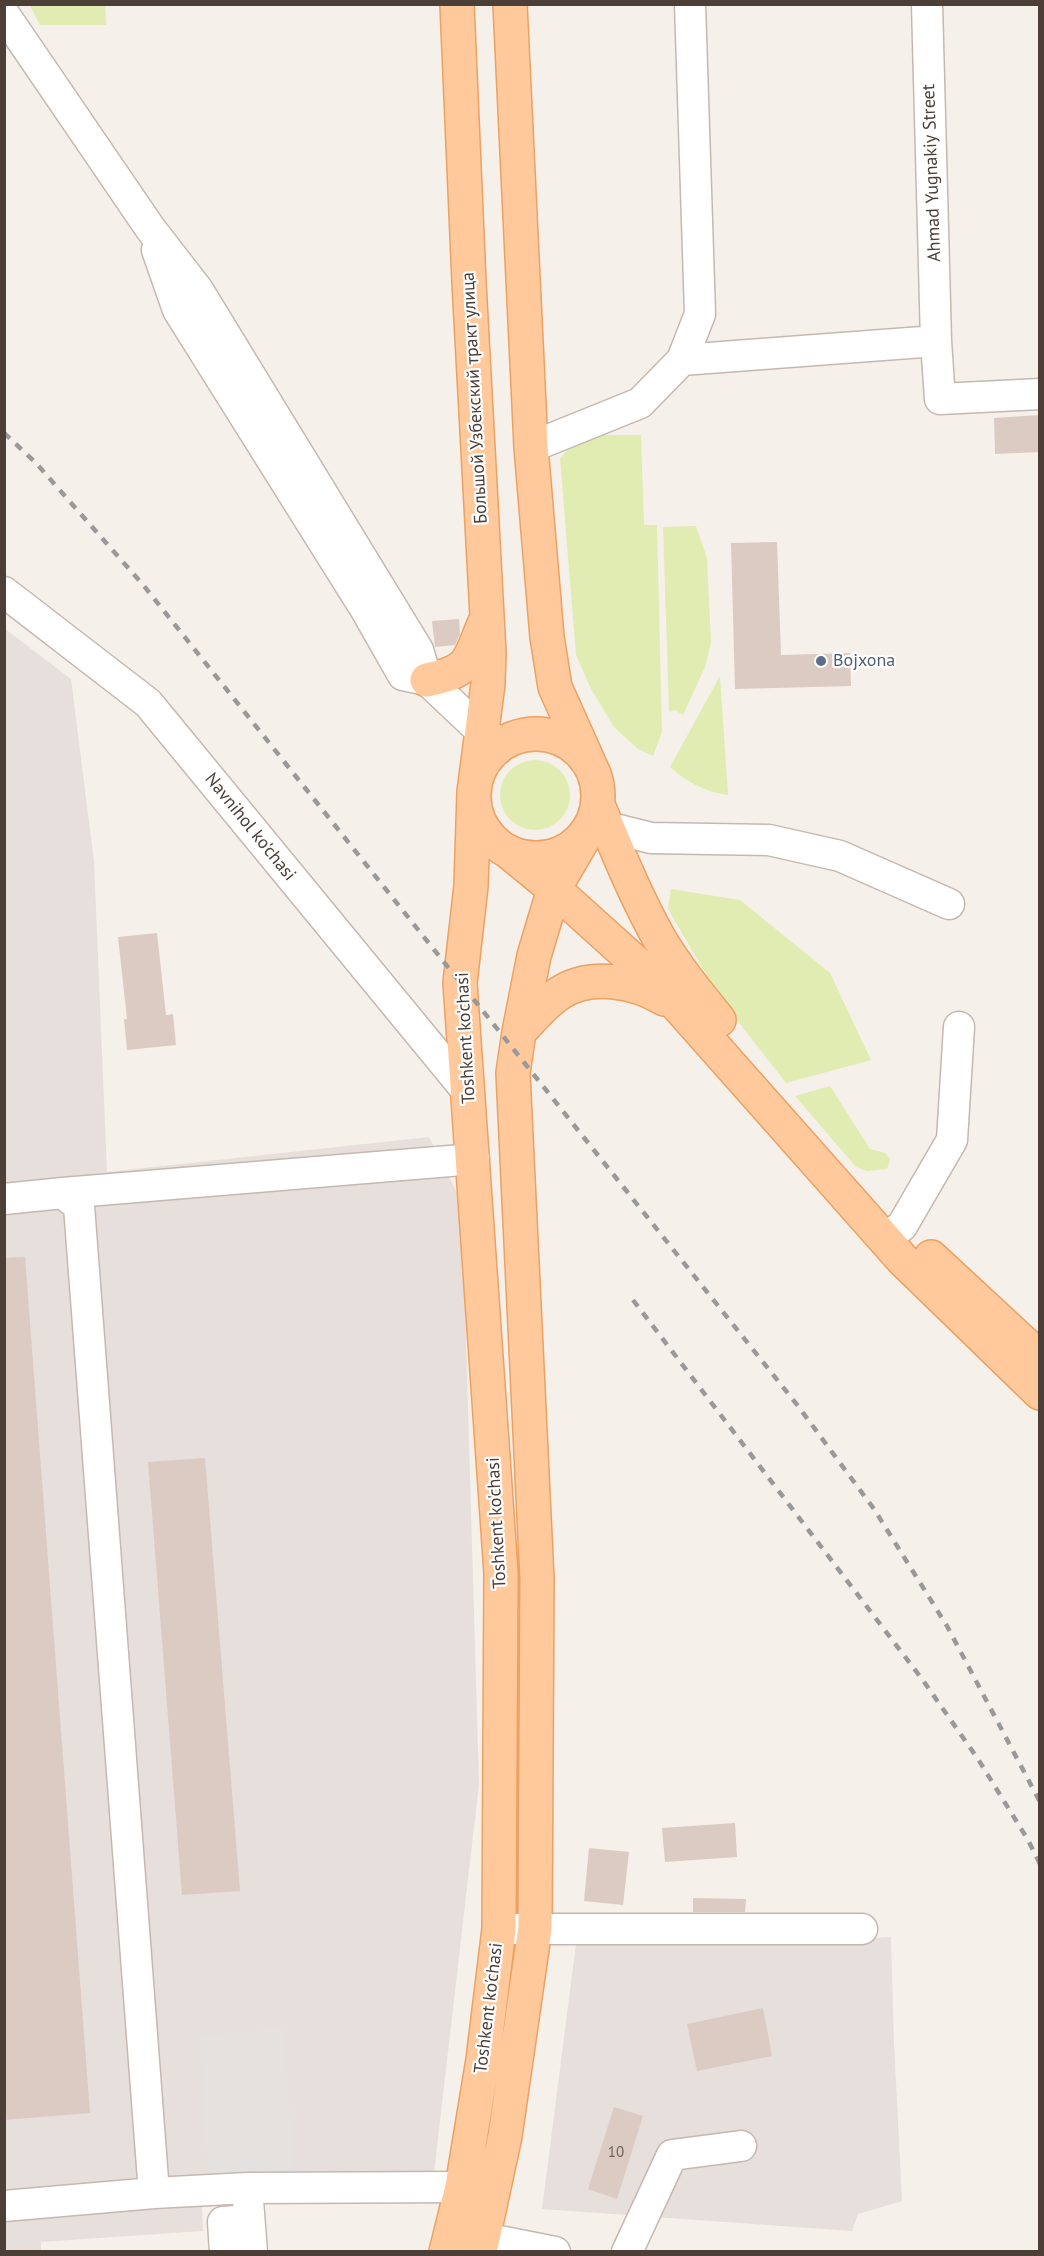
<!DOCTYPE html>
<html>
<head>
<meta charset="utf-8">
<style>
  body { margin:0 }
  #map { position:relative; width:1044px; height:2256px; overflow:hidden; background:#f6f0eb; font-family:"PT Sans",sans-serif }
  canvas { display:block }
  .frame { position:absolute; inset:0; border:6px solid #4b3f38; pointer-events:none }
</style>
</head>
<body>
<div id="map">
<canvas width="1044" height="2256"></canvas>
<div class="frame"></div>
</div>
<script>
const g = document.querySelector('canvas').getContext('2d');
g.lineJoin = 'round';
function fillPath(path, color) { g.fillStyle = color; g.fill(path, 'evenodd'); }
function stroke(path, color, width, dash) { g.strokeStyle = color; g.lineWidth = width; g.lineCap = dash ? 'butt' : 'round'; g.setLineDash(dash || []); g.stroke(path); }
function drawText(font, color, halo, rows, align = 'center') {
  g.font = font + ' "PT Sans",sans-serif'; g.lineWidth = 4.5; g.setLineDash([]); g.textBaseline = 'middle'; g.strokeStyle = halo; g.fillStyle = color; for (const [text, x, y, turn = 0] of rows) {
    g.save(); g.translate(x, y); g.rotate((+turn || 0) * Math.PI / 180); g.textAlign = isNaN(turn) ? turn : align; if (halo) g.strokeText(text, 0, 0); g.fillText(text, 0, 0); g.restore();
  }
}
const industrial = new Path2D(`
  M4,628L71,679L94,862L107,1172L429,1137L462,1203L479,1784L431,2199L294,2196L202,2206L203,2231L41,2242V2251H5Z
  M891,1937L894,2042L902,2201L858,2214L852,2231L542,2209L576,1944L765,1943Z`);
const green = new Path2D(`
  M31,5H105L106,25H40L31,8Z
  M582,435H641L644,525H657L662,732L653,756L638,749L614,727L591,689L576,655L560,458Z
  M696,526L707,558L711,643L705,667L683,715L675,710L669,712L663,527Z
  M720,676L728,795C705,792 687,782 670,767Z
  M500 795a35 35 0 1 1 70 0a35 35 0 1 1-70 0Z
  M671,889L740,900L830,973L871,1060L786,1083L719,997L668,909Z
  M830,1086L870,1149L885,1153L890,1159L887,1169L867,1171L856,1167L795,1096Z`);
const parking = new Path2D(`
  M284,2029L294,2177L209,2183L199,2035Z`);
const building = new Path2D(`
  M1040,415V452L995,454L994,418Z
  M777,542L781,655L850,653L851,686L735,689L731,543Z
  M459,619L460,634L455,645L435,647L432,621Z
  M157,933L166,1015L173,1014L176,1045L127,1050L124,1019H127L118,937Z
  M25,1257L90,2113L4,2120V1258Z
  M205,1458L240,1891L182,1895L148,1462Z
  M735,1823L737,1857L665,1862L662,1828Z
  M589,1848L629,1852L623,1905L584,1901Z
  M693,1898L746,1899L745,1912H693Z
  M763,2008L772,2056L697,2071L687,2024Z
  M614,2107L643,2116L617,2199L588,2189Z`);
const minor = new Path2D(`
  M927,4L936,341
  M4,14L150,228L198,290L418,650L427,680
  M157,250L178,310L366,610L403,675L427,680L481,731L501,744
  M682,360L936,341L940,399L1040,394
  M531,447L640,403L682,360L700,314L690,4
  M4,592L148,703L467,1091
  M607,827L651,838L769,840L840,856L949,904
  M63,1193L474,1159
  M4,1199L63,1193L79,1206L154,2193
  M884,1239L902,1226L952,1140L959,1027
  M499,1929H862
  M247,2188L252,2252
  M4,2206L154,2193L247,2188L462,2187
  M484,2238L555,2252
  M225,2252L223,2222L249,2220
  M627,2252L672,2155L741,2146`);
const major = new Path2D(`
  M510,4L531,447L547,637L555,687L589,763
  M427,680C471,671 468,662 484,624
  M474 796a62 62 0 1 1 124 0a62 62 0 1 1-124 0Z
  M598,805C617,850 635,895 659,938C676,967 698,994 719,1020
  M510,853L554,889L655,980L903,1260L1040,1393
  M519,1032C532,1019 545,1002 560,993C590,973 635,981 664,999
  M931,1257L1040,1358
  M446,2252L462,2187L483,2060L499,1929L501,1573L460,983L471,886L474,792L488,684L489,653L469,282L457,4
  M480,2252L505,2136L535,1928L537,1579L513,1073L519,1032L534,956L554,889L588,831`);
const rail = new Path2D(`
  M4,433L36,463L144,586L798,1406L874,1509L947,1626L1040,1802
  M633,1300L922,1679L978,1759L1028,1840L1040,1864`);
const markers = [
  [821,661,6,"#5c6f8a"]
];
const numberNames = [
  ["10",616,2153]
];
const streetNames = [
  ["Ahmad Yugnakiy Street",932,173,-92],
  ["Большой Узбекский тракт улица",475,398,-93],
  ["Navnihol ko'chasi",250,827,51],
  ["Toshkent ko'chasi",466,1038,-93],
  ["Toshkent ko'chasi",497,1523,-93],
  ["Toshkent ko'chasi",489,2008,-83]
];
const serviceNames = [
  ["Bojxona",833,661]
];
fillPath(industrial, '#e6dfdc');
fillPath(green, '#e0ecb2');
fillPath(parking, '#e5e1df');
fillPath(building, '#dccbc2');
stroke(minor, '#c6b8af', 33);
stroke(major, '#eca163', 36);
stroke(minor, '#fff', 30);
stroke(major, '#ffc99b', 33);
stroke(rail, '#999', 4.5, [8, 8]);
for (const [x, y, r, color] of markers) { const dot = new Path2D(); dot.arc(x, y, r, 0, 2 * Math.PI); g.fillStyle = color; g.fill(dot); stroke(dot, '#fff', 2); }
drawText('15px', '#6f625a', null, numberNames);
drawText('18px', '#4b3f38', '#fff', streetNames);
drawText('18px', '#4e5e75', '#fff', serviceNames, 'left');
</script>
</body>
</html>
